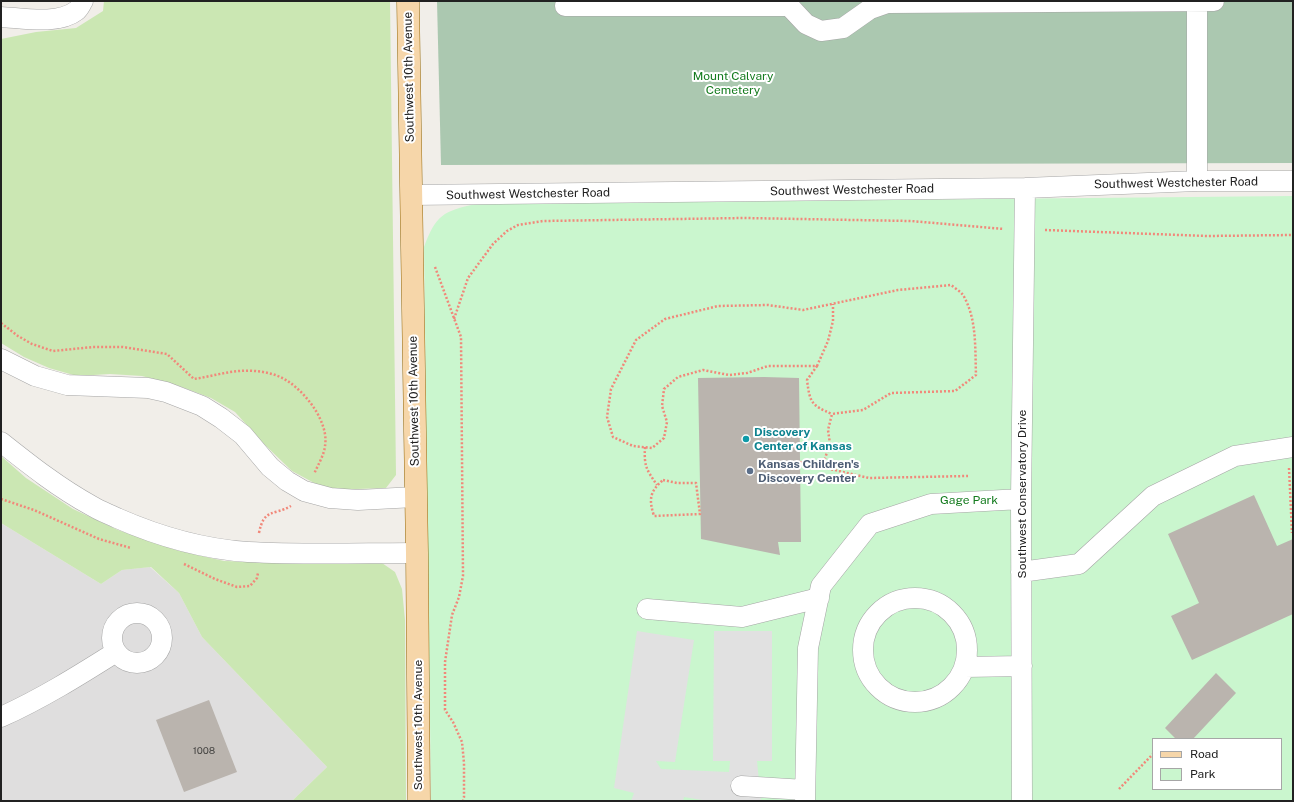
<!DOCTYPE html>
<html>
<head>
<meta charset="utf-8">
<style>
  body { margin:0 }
  #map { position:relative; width:1294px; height:802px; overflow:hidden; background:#f1eee9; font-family:"Public Sans",sans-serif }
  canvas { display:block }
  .frame { position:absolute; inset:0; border:2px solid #212121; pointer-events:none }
  .legend { position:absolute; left:1152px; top:738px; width:130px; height:52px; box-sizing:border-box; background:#fff; border:1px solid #a6a6a6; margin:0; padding:5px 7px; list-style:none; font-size:12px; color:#212121 }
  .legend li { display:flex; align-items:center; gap:8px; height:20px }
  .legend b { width:20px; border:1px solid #a6a6a6 }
</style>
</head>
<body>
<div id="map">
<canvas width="1294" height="802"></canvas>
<div class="frame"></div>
<ul class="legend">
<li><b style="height:5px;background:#f6d6a9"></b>Road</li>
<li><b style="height:11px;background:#caf6ce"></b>Park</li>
</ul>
</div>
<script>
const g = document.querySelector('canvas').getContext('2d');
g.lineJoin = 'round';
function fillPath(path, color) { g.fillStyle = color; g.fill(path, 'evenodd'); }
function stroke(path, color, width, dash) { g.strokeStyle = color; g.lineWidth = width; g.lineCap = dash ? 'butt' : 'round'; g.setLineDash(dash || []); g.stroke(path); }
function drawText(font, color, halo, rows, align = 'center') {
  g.font = font + ' "Public Sans",sans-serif'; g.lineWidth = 4; g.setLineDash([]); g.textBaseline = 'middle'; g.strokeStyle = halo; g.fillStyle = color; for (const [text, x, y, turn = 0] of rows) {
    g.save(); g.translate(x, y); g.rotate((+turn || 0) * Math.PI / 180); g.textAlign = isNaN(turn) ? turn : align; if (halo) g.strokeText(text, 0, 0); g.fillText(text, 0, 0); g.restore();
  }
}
const residential = new Path2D(`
  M1,523L101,584L122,570L150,567L179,593L202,637L327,767L292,801H1Z`);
const grass = new Path2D(`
  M104,1H390L396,475L386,488L327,490L292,471L264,444L235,412L211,398L179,386L142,376L110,374L77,376L49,368L24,357L1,343V39L36,32L76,28L103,11Z
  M1,456L26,478L73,509L118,530L176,550L224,561L287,563H382L395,572L402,589L405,620L406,801H292L327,767L202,637L179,593L151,567L122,570L101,584L1,523Z`);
const cemetery = new Path2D(`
  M437,1H1293V163L441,165Z`);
const park = new Path2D(`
  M1293,196V801H431L424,247C436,215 443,211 476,204ZM1153,739H1281V789H1153Z`);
const parking = new Path2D(`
  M637,631L694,640L675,762L656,761L661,769L729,772L730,761H713L714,631H772V761H757L761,801H708L684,797L683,801H631L634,793L614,788Z`);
const building = new Path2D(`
  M764,377L799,378L801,542H778L780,555L701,539L698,378Z
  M1254,495L1277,546L1293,539V614L1192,660L1171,616L1199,603L1168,534Z
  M1216,673L1236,693L1193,739H1176L1165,728Z
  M209,700L237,772L184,792L156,720Z`);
const path = new Path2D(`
  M1045,230L1207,236L1293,235
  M435,267L461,337L463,576L459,597L452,615L445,662V710L453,722L462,742L464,763V797L463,801
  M454,319L468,278L493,244L507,231L518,225L543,221L744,218L911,221L1004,229
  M1,323L18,336L32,344L53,351L93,347H123L167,354L194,379C214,376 234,369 255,371C267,372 279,375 289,382C307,394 329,423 325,446C324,455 318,465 314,474
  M817,366L828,341L833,321V304
  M645,447C644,466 646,469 657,485
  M800,462L869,478L968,476
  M822,467L830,444L828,430L832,414L863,410L891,393L955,391L976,375C975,349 977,318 963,295C960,291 955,288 951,285L898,290L803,310L768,305L718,306L665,319L636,340L611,389L607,417L613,437L633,446L652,448L664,438L667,422L662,406L664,389L678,377L703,370L729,375L747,373L768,366H817L807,380C810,403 811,405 832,414
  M1289,468L1292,533
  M663,480L677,483H696L700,514L654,516C649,500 649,492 663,480Z
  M1,499L34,510L99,539L131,548
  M259,533C264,508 273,516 291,506
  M184,564L215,579L237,587L250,586L257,578L258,573
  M1119,789L1153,754`);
const minor = new Path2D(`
  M878,1L887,3L1214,1
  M1197,1V181
  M565,6H789L806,24L821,31L843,28L870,9L887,3
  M1,17C22,18 58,25 76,11C79,9 81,4 83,1
  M411,195L1025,188L1197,181H1293
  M1,359L35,376L67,385L148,388L166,392L202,406L221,418L243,435L270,467L287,481L304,491L330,498L358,500L415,497
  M1,442C30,465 59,488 92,506C100,511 109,514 117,518C158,536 202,549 248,552C304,555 361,553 417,553
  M1021,572L1079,564L1153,496L1235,456L1293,447
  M863 650a52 52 0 1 1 104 0a52 52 0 1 1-104 0Z
  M647,609L742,617L819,598
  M112 638a25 25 0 1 1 50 0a25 25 0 1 1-50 0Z
  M965,667L1022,666
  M1,717C41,699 78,676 116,652
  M741,786L805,790
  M805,801L808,648L821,586L870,524L931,504L1021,499
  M1022,801L1021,499L1025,188`);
const major = new Path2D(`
  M408,1L417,553L419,801`);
const markers = [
  [746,439,4,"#0f9aa8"],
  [750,471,4,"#5c6f8a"]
];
const numberNames = [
  ["1008",204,751]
];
const parkNames = [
  ["Mount Calvary",733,76],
  ["Cemetery",733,90],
  ["Gage Park",969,500]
];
const streetNames = [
  ["Southwest 10th Avenue",409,77,-91],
  ["Southwest Westchester Road",1176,183,-1],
  ["Southwest Westchester Road",852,190,-1],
  ["Southwest Westchester Road",528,194,-1],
  ["Southwest 10th Avenue",414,401,-91],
  ["Southwest Conservatory Drive",1022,494,-90],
  ["Southwest 10th Avenue",418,725,-90]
];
const cultureNames = [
  ["Discovery",754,432],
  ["Center of Kansas",754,446]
];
const serviceNames = [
  ["Kansas Children's",758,464],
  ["Discovery Center",758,478]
];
fillPath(residential, '#dfdede');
fillPath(grass, '#cbe7b3');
fillPath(cemetery, '#abc8b0');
fillPath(park, '#caf6ce');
fillPath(parking, '#e1e1e1');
fillPath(building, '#bab4ae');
stroke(minor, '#a5a5a5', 21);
stroke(major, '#94690b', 23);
stroke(path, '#f1887a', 2.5, [2, 2]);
stroke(minor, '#fff', 20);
stroke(major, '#f6d6a9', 22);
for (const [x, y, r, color] of markers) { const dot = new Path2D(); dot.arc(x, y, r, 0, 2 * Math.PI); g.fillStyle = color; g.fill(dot); stroke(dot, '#fff', 1.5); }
drawText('10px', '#474644', null, numberNames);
drawText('12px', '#147b1e', '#fff', parkNames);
drawText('12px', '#212121', '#fff', streetNames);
drawText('bold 12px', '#0d838f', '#fff', cultureNames, 'left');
drawText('bold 12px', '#4e5e75', '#fff', serviceNames, 'left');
</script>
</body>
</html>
